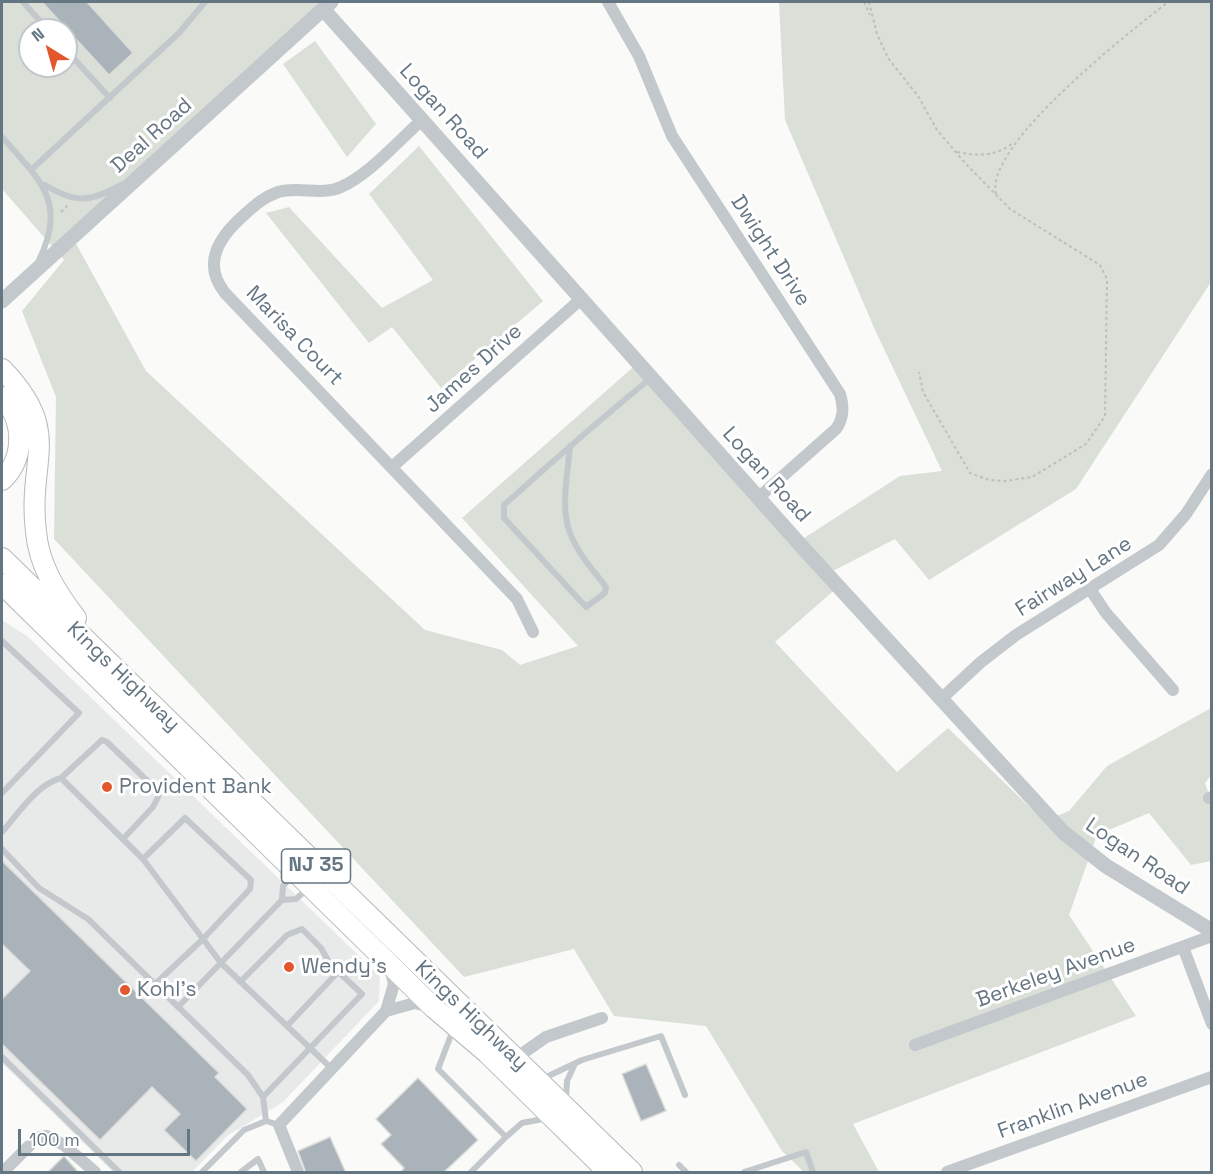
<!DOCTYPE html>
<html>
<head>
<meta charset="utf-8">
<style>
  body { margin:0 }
  #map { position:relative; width:1213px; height:1174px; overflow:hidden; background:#fafaf8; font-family:"Space Grotesk",sans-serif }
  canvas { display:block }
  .frame { position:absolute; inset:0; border:3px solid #657683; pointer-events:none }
  .north { position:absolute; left:18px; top:18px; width:60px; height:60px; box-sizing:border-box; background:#fff; border:2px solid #c1c8cd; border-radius:50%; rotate:323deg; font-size:16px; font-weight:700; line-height:24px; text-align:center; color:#657683 }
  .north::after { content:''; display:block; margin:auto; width:21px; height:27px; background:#e4572e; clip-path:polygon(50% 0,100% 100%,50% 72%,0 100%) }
  .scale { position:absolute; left:18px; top:1129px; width:172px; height:27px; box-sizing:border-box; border:3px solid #657683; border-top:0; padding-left:8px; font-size:18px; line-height:21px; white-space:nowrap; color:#657683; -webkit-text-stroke:4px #fff; paint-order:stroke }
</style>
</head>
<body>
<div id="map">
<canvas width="1213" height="1174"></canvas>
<div class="frame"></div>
<div class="north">N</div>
<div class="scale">100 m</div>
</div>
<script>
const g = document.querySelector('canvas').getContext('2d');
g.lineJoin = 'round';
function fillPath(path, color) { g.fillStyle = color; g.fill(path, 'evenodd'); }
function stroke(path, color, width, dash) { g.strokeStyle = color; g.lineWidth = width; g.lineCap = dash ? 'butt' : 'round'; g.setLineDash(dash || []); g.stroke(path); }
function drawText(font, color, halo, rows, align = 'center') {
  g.font = font + ' "Space Grotesk",sans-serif'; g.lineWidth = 6; g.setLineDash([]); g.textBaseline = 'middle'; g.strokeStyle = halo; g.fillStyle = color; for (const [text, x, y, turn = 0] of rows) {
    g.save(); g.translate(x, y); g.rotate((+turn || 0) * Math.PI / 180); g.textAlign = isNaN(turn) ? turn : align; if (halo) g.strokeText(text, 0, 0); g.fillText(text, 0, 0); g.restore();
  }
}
const built = new Path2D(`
  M2,620L27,636L380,976L379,1001L283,1102L227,1136L192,1172H113L2,1063Z`);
const green = new Path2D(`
  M2,2H339L210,122L74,240L146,371L425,630L502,650L520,665L578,646L462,518L639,362L798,542L900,476L942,471L875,330L785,120L779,2H1211V282L1076,489L929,580L895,539L827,574L838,587L775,642L897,772L948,728L1044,821L1069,811L1107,766L1211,708V775L1205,783L1211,800V861L1191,865L1149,813L1097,835L1069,915L1136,1016L853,1124L879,1172H804L782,1151L706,1026L614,1016L574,949L464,977L54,539L56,397L22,311L64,260L2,189ZM30,30H66V66H30Z
  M315,41L376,124L347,157L283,64Z
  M419,146L543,301L441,388L392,327L369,343L266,213L289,207L382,308L433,280L369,194Z`);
const building = new Path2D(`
  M42,2H87L133,53L109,75Z
  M2,861L219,1073L215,1077L247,1109L196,1161L164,1130L180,1114L152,1087L100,1140L2,1044V999L30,971L2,944Z
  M646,1064L666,1111L641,1121L622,1074Z
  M418,1078L478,1140L443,1173H400L404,1168L381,1144L391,1135L376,1119Z
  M330,1137L346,1173H306L298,1151Z
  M64,1156L79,1173H47Z`);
const path = new Path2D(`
  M864,2L870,15
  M869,2L877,34L888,58L918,96L937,130L966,164L1010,209L1100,265L1107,279L1105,416L1086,444L1032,477L1005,481L989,480L970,473L923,392L919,372
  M957,152C979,156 994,157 1013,143
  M996,194C984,145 1131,31 1168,2
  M61,212L68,205`);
const service = new Path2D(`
  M23,2L48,30
  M66,50L110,98
  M2,137C39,179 68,202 39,260
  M31,170L179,33L205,2
  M45,185C76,204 90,202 121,185
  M570,446C568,473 560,507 570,533C578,554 593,570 606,587L605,593L586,607L504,518V505C552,462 600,419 651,378
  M2,641L79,713L2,793
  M61,778L102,740L107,742L160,793L153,807L123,839
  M2,832C18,814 37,784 61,778L143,859L221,963L331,1068
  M2,849L39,888L88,919L248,1075L263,1097L266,1121
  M143,859L185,818L251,880L250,889L202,940L155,984
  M293,875L283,886L282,900L296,899L308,888
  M240,982L287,935L302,929L321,948L330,964L362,994L263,1097
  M178,1007L282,900
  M287,1026L338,972
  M453,1030L438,1069L506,1137L471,1172
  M2,1057L119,1172
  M542,1079L582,1060L661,1036L685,1095
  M566,1099L567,1081L574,1066
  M506,1137L522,1123L548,1118
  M679,1165L686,1172
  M202,1172L244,1130L266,1121L279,1125
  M241,1172L258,1159L264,1172
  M744,1172L806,1152L813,1172`);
const minor = new Path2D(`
  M608,2L639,56L672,136L840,394C844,407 844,418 836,429L758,498
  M422,120C399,140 369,175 341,187C321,196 299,186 278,192C264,197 255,205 244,215C220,236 201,263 225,293L517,599L533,632
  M392,467L581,299
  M1090,589L1106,613L1173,690
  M941,699L981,662L1016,635L1159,545L1186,514L1212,474
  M1209,798L1212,797
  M1183,947L1212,1024
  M386,1011L394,984L390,968
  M915,1045L1212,936
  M516,1058L546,1037L602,1018
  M3,1172L37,1138L47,1136L64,1145L95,1172
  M298,1172L279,1125L386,1011L415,1003L430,1007
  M947,1172L1212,1077`);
const tertiary = new Path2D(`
  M323,9L804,549L1063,832L1106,866L1212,931
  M2,301L331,2`);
const primary = new Path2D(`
  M2,369C64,433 27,458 36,532C39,565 56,592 76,618
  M2,397C25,420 25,458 2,480
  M2,558L632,1172
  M2,584L434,1008L487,1053L608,1172`);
const markers = [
  [107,787,6,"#e4572e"],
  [289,967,6,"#e4572e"],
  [125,990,6,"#e4572e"]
];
const shields = [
  [316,866,69]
];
const shieldNames = [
  ["NJ 35",316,866]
];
const streetNames = [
  ["Logan Road",443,112,48],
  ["Deal Road",152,136,-42],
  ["Dwight Drive",770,251,57],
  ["Marisa Court",294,336,46],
  ["James Drive",474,369,-42],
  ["Logan Road",766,475,48],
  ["Fairway Lane",1074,577,-32],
  ["Kings Highway",123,677,44],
  ["Logan Road",1137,857,34],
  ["Berkeley Avenue",1056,973,-20],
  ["Kings Highway",471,1016,44],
  ["Franklin Avenue",1073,1106,-20]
];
const poiNames = [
  ["Provident Bank",119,787],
  ["Wendy's",301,967],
  ["Kohl's",137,990]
];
fillPath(built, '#e8e9e9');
fillPath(green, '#dadfd7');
fillPath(building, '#aab3b9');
stroke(building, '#dcdcda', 1.5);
stroke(primary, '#b5babe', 22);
stroke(path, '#bbbfc2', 2, [3, 3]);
stroke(service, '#c3c8cc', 6);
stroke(minor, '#c3c8cc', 12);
stroke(tertiary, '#c3c8cc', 15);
stroke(primary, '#fff', 20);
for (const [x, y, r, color] of markers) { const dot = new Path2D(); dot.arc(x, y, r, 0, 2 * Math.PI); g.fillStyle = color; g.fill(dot); stroke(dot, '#fff', 2); }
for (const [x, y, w] of shields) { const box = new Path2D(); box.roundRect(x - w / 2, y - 17, w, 34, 4.5); g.fillStyle = '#fff'; g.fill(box); stroke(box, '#657683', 1.5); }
drawText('bold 20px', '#657683', null, shieldNames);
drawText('21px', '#657683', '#fff', streetNames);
drawText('21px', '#657683', '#fff', poiNames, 'left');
</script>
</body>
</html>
